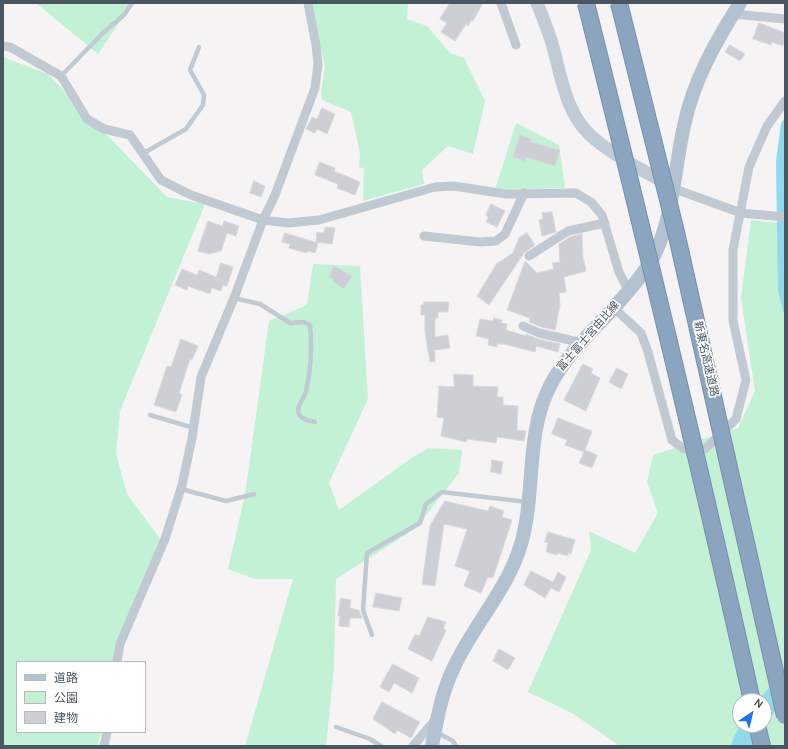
<!DOCTYPE html>
<html>
<head>
<meta charset="utf-8">
<style>
  body { margin:0 }
  #map { position:relative; width:788px; height:749px; overflow:hidden; background:#f5f3f3; font-family:Overpass,"Noto Sans JP",sans-serif }
  canvas { display:block }
  .frame { position:absolute; inset:0; border:4px solid #4a5661; pointer-events:none }
  .legend { position:absolute; left:16px; top:661px; width:130px; height:72px; box-sizing:border-box; background:#fff; border:1px solid #b7bbc0; margin:0; padding:5px 7px; list-style:none; font-size:12px; color:#4a5661 }
  .legend li { display:flex; align-items:center; gap:8px; height:20px }
  .legend b { width:20px; border:1px solid #b7bbc0 }
  .north { position:absolute; left:732px; top:693px; width:40px; height:40px; box-sizing:border-box; background:#fff; border:1px solid #b7bbc0; border-radius:50%; rotate:35deg; font-size:11px; font-weight:700; line-height:16px; text-align:center; color:#4a5661 }
  .north::after { content:''; display:block; margin:auto; width:14px; height:18px; background:#1a73e8; clip-path:polygon(50% 0,100% 100%,50% 72%,0 100%) }
</style>
</head>
<body>
<div id="map">
<canvas width="788" height="749"></canvas>
<div class="frame"></div>
<ul class="legend">
<li><b style="height:5px;background:#b3c2d1"></b>道路</li>
<li><b style="height:11px;background:#c3f1d5"></b>公園</li>
<li><b style="height:11px;background:#cdcfd5"></b>建物</li>
</ul>
<div class="north">N</div>
</div>
<script>
const g = document.querySelector('canvas').getContext('2d');
g.lineJoin = 'round';
function fillPath(path, color) { g.fillStyle = color; g.fill(path, 'evenodd'); }
function stroke(path, color, width, dash) { g.strokeStyle = color; g.lineWidth = width; g.lineCap = dash ? 'butt' : 'round'; g.setLineDash(dash || []); g.stroke(path); }
function drawText(font, color, halo, rows, align = 'center') {
  g.font = font + ' Overpass,"Noto Sans JP",sans-serif'; g.lineWidth = 3.5; g.setLineDash([]); g.textBaseline = 'middle'; g.strokeStyle = halo; g.fillStyle = color; for (const [text, x, y, turn = 0] of rows) {
    g.save(); g.translate(x, y); g.rotate((+turn || 0) * Math.PI / 180); g.textAlign = isNaN(turn) ? turn : align; if (halo) g.strokeText(text, 0, 0); g.fillText(text, 0, 0); g.restore();
  }
}
const green = new Path2D(`
  M36,3H132L98,54Z
  M312,3H408L407,19L427,26L450,53L464,58L485,101L473,154L448,146L422,170L424,184L363,201L364,167L359,169L360,153L351,112L322,100L321,92L325,67Z
  M3,57L48,74L167,197L205,204L120,411L116,454L127,494L164,544L117,662H17V732H102L97,746H3Z
  M516,123L559,145L565,188L495,190Z
  M751,220L785,224V746H617V744L572,713L528,692L591,550L589,531L635,553L658,513L647,482L653,455L738,428L755,391L741,298ZM740,701H764V725H740Z
  M313,264L360,266L368,399L329,483L339,510L416,455L429,448L462,450L459,473L416,528L336,579L334,667L326,746H245L293,579H255L228,569L245,495L269,321L307,305Z`);
const water = new Path2D(`
  M785,118V318L778,291L776,162L781,123Z`);
const river = new Path2D(`
  M764,709L777,694L785,691
  M741,746L751,725`);
const building = new Path2D(`
  M450,3H483L473,21L471,20L468,26L466,24L455,41L441,32L447,23L440,19Z
  M759,23L785,33L783,46L772,42L771,45L753,39Z
  M730,45L745,54L740,61L725,52Z
  M322,108L335,114L327,134L317,129L315,133L306,129L312,117L317,119Z
  M520,135L532,139L531,142L560,150L555,166L526,157L525,161L513,157Z
  M320,162L335,168L334,171L360,182L355,195L337,188L338,184L315,175Z
  M254,181L265,186L261,197L250,193Z
  M491,204L505,211L497,227L486,222L488,217L486,215Z
  M552,212L556,232L542,236L539,220L543,219L542,213Z
  M208,221L222,226L224,221L239,226L236,236L227,233L221,251L209,254L198,251Z
  M326,227L335,228L332,244L316,242L317,232L323,233Z
  M285,233L318,243L315,253L308,251L306,253L289,248L290,244L282,242Z
  M527,233L535,245L524,253L489,305L477,296L497,263H498L513,253L519,238Z
  M582,234L583,260H584L586,271L564,277L566,292L559,293L560,306L555,330L541,327L529,322L530,318L507,310L525,261L537,273L554,269L552,263L560,262L559,244L570,237Z
  M221,263L233,267L227,286L223,285L221,291L212,288L210,294L188,286L187,290L175,285L182,269L197,275L199,270L216,277Z
  M334,266L352,276L344,289L333,282L334,280L329,277Z
  M424,302H449L448,312H438V318H435V337L448,335L450,348L435,350V362H430L425,332V315H421V305H424Z
  M494,318L502,320L501,323L507,324L506,330L526,336V334L538,339L560,344L558,352L536,346L535,352L504,344H497V347L488,345L489,339L476,336L480,319L493,321Z
  M181,339L198,346L192,360L190,359L179,393L182,395L176,412L154,405L167,366L171,367Z
  M583,364L593,369L591,373L600,378L586,411L564,400Z
  M617,368L628,374L621,389L609,382Z
  M454,374L473,375V386L498,387L497,397H503V405L518,406L517,430L526,431L524,441L497,437L496,443L467,439L466,442L441,436L444,418L437,417L439,386L454,387Z
  M558,418L592,431L585,450L597,455L592,468L579,463L584,452L565,445L567,440L552,434Z
  M492,460L503,462L501,474L491,472Z
  M445,501L488,511L490,506L504,511L502,517L512,520L493,578L488,577L481,593L464,586L470,571L455,566L467,529L444,524L435,586L422,584L430,526Z
  M548,532L575,540L571,554L568,553V556L558,553L557,555L546,552L548,543L545,542Z
  M531,571L553,582L558,572L566,577L559,592L551,588L545,598L524,585Z
  M376,593L402,598L399,611L373,607Z
  M341,598L351,600L350,608L359,610L362,618H350L349,627L339,626L340,616H338Z
  M428,617L446,622L443,629L446,630L432,661L408,649L415,634L419,636Z
  M499,649L515,658L508,670L493,661Z
  M393,664L419,678L412,693L394,683L389,692L380,687Z
  M382,702L420,722L411,738L397,730L395,734L373,719Z`);
const lane = new Path2D(`
  M61,76L104,32L124,15L132,3
  M142,154L186,129L203,105L204,95L190,70L199,47
  M234,298L260,304L290,323L304,322L310,325C312,346 311,370 306,391C305,398 295,407 299,414C302,420 310,421 315,422
  M150,415L194,428
  M181,489L226,501L254,494
  M372,635L363,610L367,553L420,523L426,504L442,492L527,502
  M336,727L370,739L381,746
  M436,732L453,741L456,746`);
const street = new Path2D(`
  M501,3L516,45
  M733,14L785,19
  M3,46L10,47L61,76L87,119L104,129L130,135L161,180L191,195L263,220L288,223L319,220L435,187L454,186L506,194L576,193L591,202L602,215L619,272L629,292
  M675,189L741,213L785,217
  M424,236L480,242L496,241L505,234L524,193
  M529,256L568,231L605,223
  M614,308L641,333L648,352L672,440L684,449H705L736,419L746,380L733,321V250L749,167L767,126L785,101
  M523,326L539,333L583,343
  M117,662L120,644L165,539L182,485L192,438L201,377L234,298L263,220L275,195L315,88L318,64L316,45L308,3
  M104,746L107,732
  M413,746L436,719`);
const secondary = new Path2D(`
  M537,3C542,15 547,28 551,40C561,73 564,110 590,135C613,156 643,170 670,186`);
const primary = new Path2D(`
  M432,746C437,719 442,691 454,667C474,624 508,589 521,544C536,493 525,434 550,386C571,345 612,315 639,278C644,271 651,263 655,254C674,213 674,170 684,126C693,81 716,41 740,3`);
const highway = new Path2D(`
  M757,725L762,746`);
const highwayBridge = new Path2D(`
  M586,3C644,235 700,467 752,701
  M619,3L676,232L785,716`);
const streetNames = [
  ["富士富士宮由比線",589,337,-49],
  ["新東名高速道路",705,359,77]
];
fillPath(green, '#c3f1d5');
fillPath(water, '#90daee');
stroke(river, '#90daee', 20);
fillPath(building, '#cdcfd5');
stroke(building, '#d7d9de', 1);
stroke(highway, '#7690ad', 18);
stroke(lane, '#c1cad2', 4.5);
stroke(street, '#c1cad2', 9);
stroke(secondary, '#c1cbd6', 13);
stroke(primary, '#b3c2d1', 14);
stroke(highway, '#8ba5c1', 16);
stroke(highwayBridge, '#7690ad', 18, []);
stroke(highwayBridge, '#8ba5c1', 16);
drawText('11px', '#4a5661', '#fff', streetNames);
</script>
</body>
</html>
